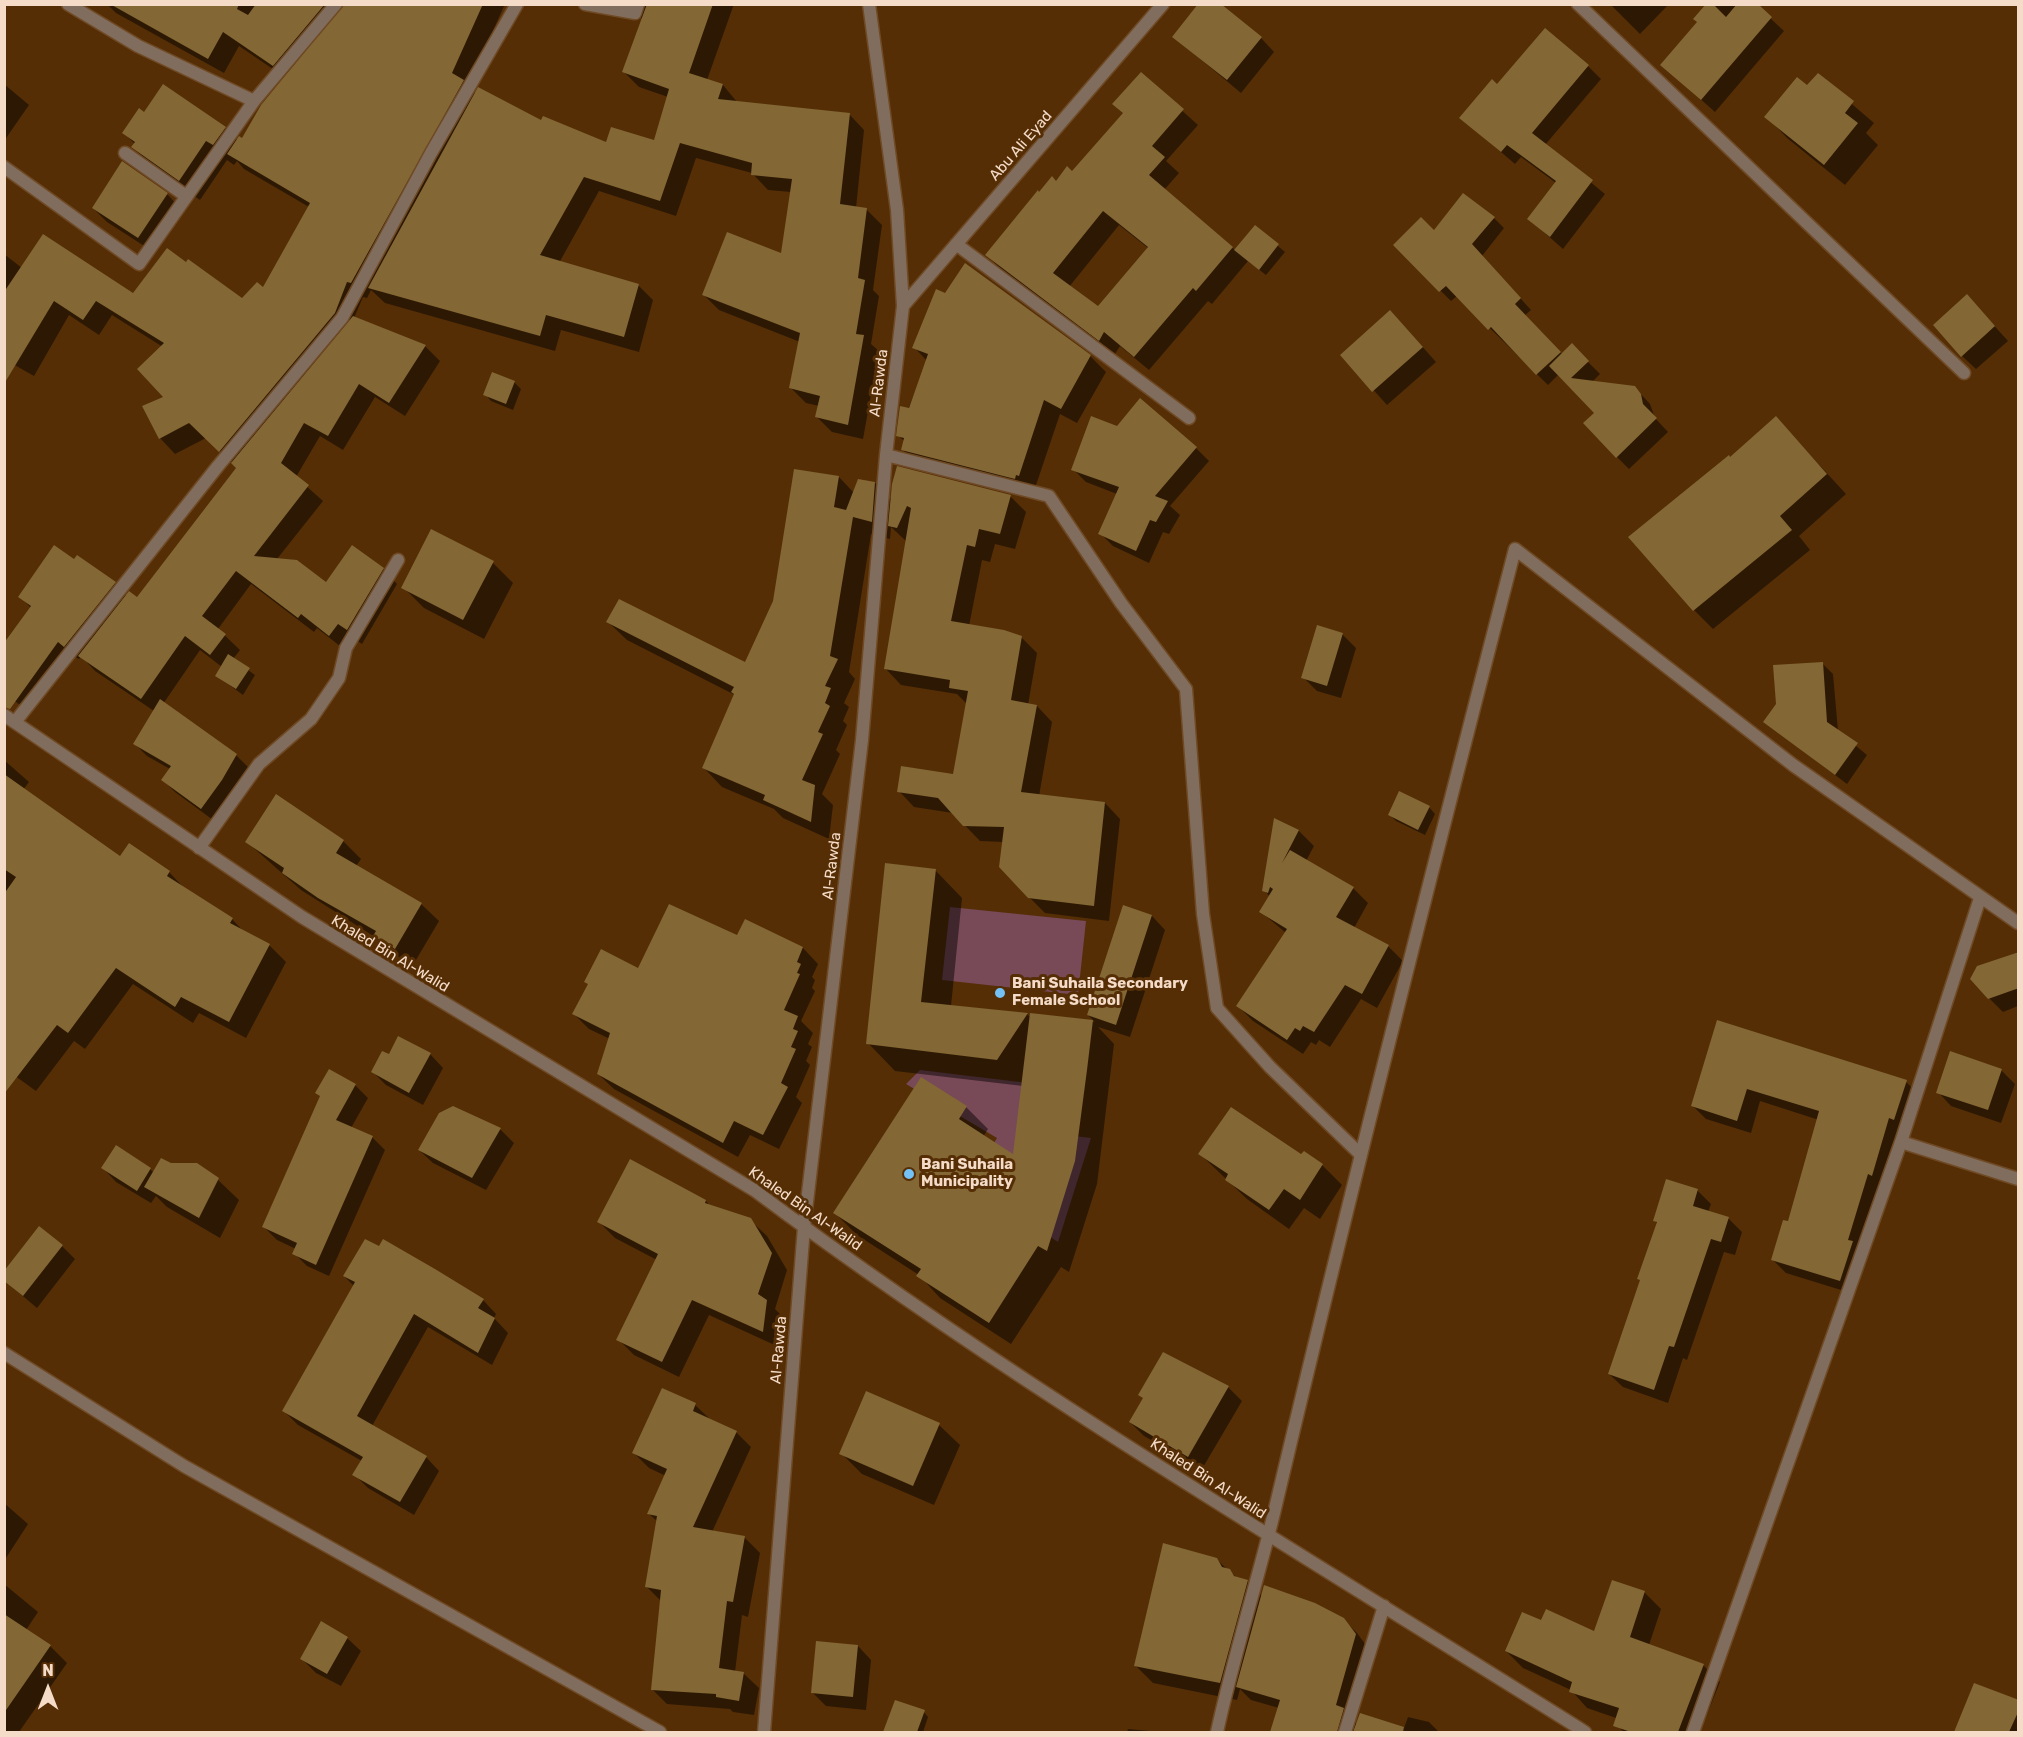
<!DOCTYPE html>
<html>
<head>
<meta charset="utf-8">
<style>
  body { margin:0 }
  #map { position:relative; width:2023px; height:1737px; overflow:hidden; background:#552e06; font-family:Rubik,sans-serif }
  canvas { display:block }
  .frame { position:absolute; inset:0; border:6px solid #f5dcc8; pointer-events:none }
  .north { position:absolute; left:18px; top:1659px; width:60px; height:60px; -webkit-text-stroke:4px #552e06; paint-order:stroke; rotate:0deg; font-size:16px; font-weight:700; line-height:24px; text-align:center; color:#f5dcc8 }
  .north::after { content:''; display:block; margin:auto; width:21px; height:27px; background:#f5dcc8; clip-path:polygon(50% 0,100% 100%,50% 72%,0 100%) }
</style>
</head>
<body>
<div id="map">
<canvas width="2023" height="1737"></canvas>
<div class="frame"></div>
<div class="north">N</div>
</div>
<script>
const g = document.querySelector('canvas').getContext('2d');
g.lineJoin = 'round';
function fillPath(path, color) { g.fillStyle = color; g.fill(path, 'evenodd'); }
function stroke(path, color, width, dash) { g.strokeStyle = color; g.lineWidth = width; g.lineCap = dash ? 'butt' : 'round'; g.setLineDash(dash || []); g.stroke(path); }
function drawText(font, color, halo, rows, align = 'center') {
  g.font = font + ' Rubik,sans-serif'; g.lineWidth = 6; g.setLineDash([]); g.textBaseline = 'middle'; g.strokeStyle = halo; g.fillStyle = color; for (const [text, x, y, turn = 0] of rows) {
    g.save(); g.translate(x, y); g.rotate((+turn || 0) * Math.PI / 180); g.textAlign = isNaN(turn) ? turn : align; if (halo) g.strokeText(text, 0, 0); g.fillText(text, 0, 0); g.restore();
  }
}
const green = new Path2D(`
  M950,907L1086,921L1078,995L942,980Z
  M920,1070L1028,1083L1024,1130L1091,1138L1058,1242L969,1185L997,1138L906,1084Z`);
const shadow = new Path2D(`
  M107,4H505L468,86L476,94L542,122L607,144L654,142L668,97L639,87L623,71L643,18L598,12L574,4H734L707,80L723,85L737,102L849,114L864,130L856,208L867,210L882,225L873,290L879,296L871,344L879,351L863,439L832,432L817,417L819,406L806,403L791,388L800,342L719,310L704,295L782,255L791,192L768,190L752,173L696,158L676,216L599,191L559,263L638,285L653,300L639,352L561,330L555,351L385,303L371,290L367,298L363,297L354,318L425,346L440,361L405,416L375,397L343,450L320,436L296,477L323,501L277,559L326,584L383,569L397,584L362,644L353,638L345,650L317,628L314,632L251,584L218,629L240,650L233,659L255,675L243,695L217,676L222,667L200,650L163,704L236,755L248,767L213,820L175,792L163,780L170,769L147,756L135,744L154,711L95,671L81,656L79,659L72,655L31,712L4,694L31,608L20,596L74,561L115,583L127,596L138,599L238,468L206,438L175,454L160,438L165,397L163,347L112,315L99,335L69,315L34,376L4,359V254L22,268L133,295L242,300L264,289L309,207L244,169L237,161L234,165L227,160L200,200L154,168L133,147L135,144L124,133L144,114L225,128L238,141L242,140L286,78L239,46L224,73L116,13Z
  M1610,4H1669L1640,34Z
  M1708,4H1755L1784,31L1715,112L1662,65L1699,22Z
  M1174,37L1261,38L1274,52L1241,93Z
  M1588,66L1601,79L1545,145L1605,194L1563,249L1529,219L1556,183L1521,157L1515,164L1461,118L1497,86Z
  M1141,74L1198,125L1166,161L1179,173L1164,190L1235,250L1255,227L1285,252L1266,275L1248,261L1212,304L1208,301L1149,370L1120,346L1115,354L1002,270L987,255L1056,183L1073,173L1124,114ZM1119,225L1148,248L1098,308L1069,287Z
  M1818,75L1874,123L1866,133L1878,145L1845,185L1787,138L1767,117L1807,87Z
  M4,84L29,105L4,141Z
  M167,194L180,208L152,251L107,222L93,208Z
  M1494,218L1504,228L1482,256L1531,310L1524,316L1563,355L1572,346L1600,374L1592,382L1638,391L1650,404L1655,418L1668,432L1629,469L1617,457L1596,413L1559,374L1548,385L1457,296L1451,301L1395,245Z
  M1980,310L2008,341L1976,369L1962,356Z
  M1404,326L1436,362L1387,405L1342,355Z
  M914,347L1090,356L1106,372L1077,423L1060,414L1034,491L918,465L903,450L905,442L898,435L927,361Z
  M514,382L521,389L513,410L491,401L485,394Z
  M1776,418L1846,494L1799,536L1810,550L1713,629L1694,610L1730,459Z
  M1117,428L1196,448L1209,461L1170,506L1180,515L1169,534L1163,532L1149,563L1113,546L1100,533L1117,494L1086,482L1073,469Z
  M839,477L854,493L875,483L892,500L1010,496L1026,512L1015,549L995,544L990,562L982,560L969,626L1021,637L1037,653L1028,705L1037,706L1052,722L1039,796L1105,803L1120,819L1109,921L1045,913L1029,897L1004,842L980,841L953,813L914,807L899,791L954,776L967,704L957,694L901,685L886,669L906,541L891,527L890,539L871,534L849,672L855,679L844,703L849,707L843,721L847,725L836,750L840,754L822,794L833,805L829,839L783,818L774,809L722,787L704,768L735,695L627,640L608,622L745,664Z
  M493,563L513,583L484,639L424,608L403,587Z
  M1342,634L1356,648L1341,698L1317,691L1303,677Z
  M1822,663L1833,674L1838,731L1867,755L1847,784L1765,722Z
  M4,760L29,782L23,790L120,858L129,845L169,872L186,890L232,919L245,933L269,945L286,962L246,1038L199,1013L193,1023L133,984L85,1049L74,1041L36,1091L4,1068Z
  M1429,807L1435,814L1425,835L1396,821L1389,814Z
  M1275,820L1299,831L1314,846L1306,861L1353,888L1368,903L1354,928L1388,946L1403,961L1377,1008L1361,999L1330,1047L1319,1040L1316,1045L1311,1042L1303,1054L1253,1021L1238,1006L1286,933L1261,912L1270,897L1264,890Z
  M343,841L361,859L356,866L421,904L439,921L413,965L392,953L375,937L301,890L247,842Z
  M935,870L962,898L951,1006L1027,1014L1031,1018V1015L1095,1022L1088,1015L1124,907L1152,916L1165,930L1130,1037L1098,1027L1114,1044L1097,1184L1069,1272L1061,1267L1011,1344L940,1298L919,1275L857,1235L835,1213L966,1107L988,1129L983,1137L1014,1157L1023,1086L895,1071L868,1043Z
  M745,921L803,948L818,964L812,977L815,980L812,988L815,991L801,1021L813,1033L808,1044L812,1047L806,1061L810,1065L796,1097L802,1103L779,1149L750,1135L738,1157L614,1089L598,1074L610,1039L589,1029L574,1014L639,970L738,937Z
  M2018,953V1006L2003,1012L1989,998Z
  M1718,1022L1906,1082L1920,1095L1854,1294L1786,1273L1772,1259L1789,1223L1819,1120L1760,1101L1751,1133L1706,1119L1692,1105Z
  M430,1054L443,1068L423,1105L386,1085L373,1072L389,1057Z
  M2001,1070L2015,1084L2001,1123L1951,1106L1938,1092Z
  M355,1085L368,1098L351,1128L372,1137L385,1150L329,1276L307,1266L294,1253L296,1249L277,1240L264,1227Z
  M500,1129L514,1143L486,1190L433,1163L419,1150Z
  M1304,1153L1322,1165L1342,1185L1320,1219L1304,1208L1289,1229L1247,1199L1200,1154L1302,1157Z
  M170,1164H196L218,1180L239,1200L220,1238L167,1207L156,1196L151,1203L116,1182L103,1168L150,1169L154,1173Z
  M1697,1190L1711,1204L1708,1212L1729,1219L1742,1232L1735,1255L1724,1252L1687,1360L1683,1358L1668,1403L1623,1387L1609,1374L1641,1281L1658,1224L1654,1220Z
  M706,1201L711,1207L750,1220L767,1236L787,1270L775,1309L783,1317L779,1347L709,1315L679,1377L634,1355L618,1339L657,1260L615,1238L598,1221Z
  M62,1246L75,1259L37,1308L4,1280Z
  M380,1248L483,1300L496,1314L494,1318L508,1333L492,1365L428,1327L372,1426L426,1457L439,1471L414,1515L368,1488L354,1474L362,1461L298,1425L284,1411L354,1286L344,1276Z
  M1228,1387L1242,1401L1202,1469L1144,1436L1130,1422Z
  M695,1405L711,1420L736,1432L751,1447L712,1532L744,1537L760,1553L748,1617L742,1615L735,1672L743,1673L759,1688L754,1715L733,1712L730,1709L667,1704L652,1689L661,1601L646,1586L658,1522L649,1514L666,1476L649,1468L633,1452Z
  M939,1425L960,1445L934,1505L862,1474L841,1453Z
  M4,1503L28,1524L4,1561Z
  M1216,1559L1237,1578L1247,1581L1262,1596L1344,1620L1357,1633L1368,1648L1350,1716L1357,1724L1361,1715L1404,1728L1408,1717L1429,1722L1439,1732H1272L1279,1708L1251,1700L1240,1689L1237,1700L1153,1683L1135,1665Z
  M4,1584L38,1612L26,1630L50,1646L67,1663L19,1732H4Z
  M1644,1592L1661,1609L1649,1645L1703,1665L1720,1682L1700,1732H1624L1618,1726L1619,1719L1587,1708L1571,1690L1523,1668L1506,1651L1542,1622L1595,1633Z
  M347,1638L361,1651L341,1686L316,1673L302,1659Z
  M858,1646L871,1660L866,1710L826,1706L812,1692Z
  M1975,1685L2018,1702V1732H1956Z
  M896,1702L922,1710L928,1717L923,1732H886Z
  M1128,1729L1161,1732H1127Z`);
const building = new Path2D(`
  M110,4H239L237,9L248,15L256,4H325L273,66L223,32L208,59Z
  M344,4H483L452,73L464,80L351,283L347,282L335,313L219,452L189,423L159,439L142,406L163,397L137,369L164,343L96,301L83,320L54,301L4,384V292L43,234L133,293L167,248L186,262L188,259L242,298L257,282L263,287L310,203L227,154L239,136L242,138L261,105Z
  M647,4H713L689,73L723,84L718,99L850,113L840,204L867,208L858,278L865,280L856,334L864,335L848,425L815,417L820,396L789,388L800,333L702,295L727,232L781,253L792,179L751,175L752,163L680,143L660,201L584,177L540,255L639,284L624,337L546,315L540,336L368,288L478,87L541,120L543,116L606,142L611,127L654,140L669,89L622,72Z
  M1198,4H1221L1262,37L1227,80L1172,37Z
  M1706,4H1713L1726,17L1737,4H1758L1772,17L1701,100L1660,65L1697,22L1693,19Z
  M1545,28L1589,65L1532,133L1593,180L1550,237L1527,219L1556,181L1507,145L1501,152L1459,118L1492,79L1497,84Z
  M1141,72L1184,109L1152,146L1165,157L1149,175L1233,247L1196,291L1193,288L1134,357L1104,332L1099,341L985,255L1038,190L1039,192L1052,176L1056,181L1067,166L1072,171L1123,113L1112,104ZM1103,211L1148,247L1098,306L1053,273Z
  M1818,73L1854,101L1845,113L1858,123L1824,165L1764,117L1797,77L1807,85Z
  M163,84L226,127L213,145L206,141L179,181L131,147L135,142L122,133L139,108L144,112Z
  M122,161L168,193L138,238L92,208Z
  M1463,193L1495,217L1472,244L1521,298L1515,304L1561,352L1536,375L1491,327L1488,330L1446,286L1439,292L1393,245L1421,217L1434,230Z
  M1255,225L1279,244L1259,270L1234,250Z
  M965,263L1091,355L1061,409L1044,400L1019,476L1016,475L1015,479L901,450L904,438L896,436L900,406L909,408L928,354L912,348L936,289L945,293Z
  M1967,294L1995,326L1961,357L1933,325Z
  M1390,310L1423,347L1372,392L1340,355Z
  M353,316L426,345L389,403L359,384L328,436L304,423L281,463L309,485L254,556L297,560L326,582L352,545L384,568L347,630L338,624L329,636L301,614L298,618L236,571L202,616L226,634L210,655L185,636L141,699L78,656L129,591L137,597L236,468L231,463Z
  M1572,343L1589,361L1571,378L1635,386L1641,394L1643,404L1657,418L1616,458L1583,423L1594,413L1549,366Z
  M492,372L515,381L506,404L483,395Z
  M1140,398L1197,447L1155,496L1168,501L1156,522L1150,520L1136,551L1098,534L1119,487L1071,470L1091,416L1117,426Z
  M1776,416L1827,474L1780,516L1792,530L1693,611L1628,537L1729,455L1730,457Z
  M897,466L1011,495L1000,534L979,529L975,547L967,545L951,621L1004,630L1022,636L1011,700L1037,705L1021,792L1105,802L1094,906L1028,898L999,867L1004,827L963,826L938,798L897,792L901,766L953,774L968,691L949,688L950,680L884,669L911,508L907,506L897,528L888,526L892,484Z
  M794,469L839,476L834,507L846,510L858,479L875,482L872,522L853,517L830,656L838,659L825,686L831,688L825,703L830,706L818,732L823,734L802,780L815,785L811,822L763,800L765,795L702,768L734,694L731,692L734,687L606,622L619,599L745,662L773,601Z
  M431,529L494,561L463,620L401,588Z
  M54,545L74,559L77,555L116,582L64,647L58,642L10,709L4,707V643L31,606L18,597Z
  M1317,625L1343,633L1327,686L1301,678Z
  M228,654L250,668L236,689L215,676Z
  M1823,662L1827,722L1858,743L1835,775L1763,722L1776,704L1773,665Z
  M160,699L237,754L222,780L201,809L161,780L171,766L133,744Z
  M4,774L120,856L129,843L170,871L167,876L233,918L230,923L270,944L229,1022L181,997L175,1007L116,968L68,1033L57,1025L4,1094V894L16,877L4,869Z
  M1399,791L1430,806L1418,830L1388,815Z
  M276,794L344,840L336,853L422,903L395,949L373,936L376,931L318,898L282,873L284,868L245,842Z
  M1274,818L1299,830L1282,863L1290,850L1354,887L1336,917L1389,945L1362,994L1345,985L1314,1032L1303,1026L1300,1031L1295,1028L1287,1040L1236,1006L1287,929L1259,912L1273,889L1270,887L1268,893L1262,891Z
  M885,863L936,869L921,1002L1028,1013L997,1060L866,1044Z
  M669,904L737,935L745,919L803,947L797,962L801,964L797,973L800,974L784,1010L798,1016L793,1029L798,1031L791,1047L796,1049L781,1083L788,1087L763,1135L734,1121L723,1143L597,1074L610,1033L572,1014L588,984L584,982L601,949L638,968Z
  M1123,905L1152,915L1116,1025L1087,1015Z
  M2019,952V988L1988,999L1970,979L1977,966Z
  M1030,1013L1093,1020L1087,1070L1075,1161L1047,1251L1038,1246L989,1323L916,1276L921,1269L833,1213L921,1077L967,1106L959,1119L1013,1154Z
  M1717,1020L1907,1080L1894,1120L1889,1118L1872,1176L1868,1174L1848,1240L1853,1241L1840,1281L1771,1260L1783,1220L1788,1221L1819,1111L1747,1089L1737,1121L1691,1106Z
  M398,1036L431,1053L409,1093L371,1072L382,1051L389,1054Z
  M1950,1051L2002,1069L1988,1110L1936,1093Z
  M329,1069L356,1084L336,1120L373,1136L316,1265L292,1254L297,1243L262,1227L320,1096L315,1093Z
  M453,1106L501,1128L472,1178L418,1150L439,1113Z
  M1231,1107L1301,1154L1304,1151L1323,1164L1300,1200L1284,1189L1269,1210L1225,1180L1228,1174L1198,1154Z
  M116,1145L151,1168L137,1191L101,1168Z
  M161,1158L171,1163H197L219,1178L199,1218L144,1187Z
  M630,1159L706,1200L705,1203L751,1218L772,1253L758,1294L767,1300L763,1332L692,1300L662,1362L616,1340L658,1254L597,1222Z
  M1666,1179L1698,1189L1693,1206L1729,1217L1721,1242L1711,1239L1674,1347L1669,1346L1654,1390L1608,1374L1640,1280L1637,1279L1657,1222L1653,1221Z
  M39,1226L63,1245L23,1296L4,1281V1271Z
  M365,1239L379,1246L383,1239L435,1269L484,1299L478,1308L495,1318L478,1353L414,1314L357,1416L427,1456L400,1502L352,1475L363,1457L282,1411L355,1282L343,1276Z
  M1163,1352L1229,1386L1188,1457L1129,1422L1143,1398L1138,1395Z
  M662,1388L696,1403L693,1411L737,1431L693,1527L745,1536L733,1602L727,1601L719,1668L744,1672L739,1701L716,1697V1694L651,1690L661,1590L645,1587L657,1516L647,1514L667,1469L632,1453Z
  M866,1391L940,1423L913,1486L839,1454Z
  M1163,1543L1217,1558L1222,1567L1230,1569L1234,1576L1248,1580L1220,1683L1134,1666Z
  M1612,1580L1645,1591L1630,1637L1704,1664L1678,1732H1631L1613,1726L1619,1708L1569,1692L1572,1682L1505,1651L1522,1612L1541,1620L1546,1609L1594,1631Z
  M1264,1585L1315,1603L1344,1618L1356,1634L1336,1705L1344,1708L1337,1732H1270L1280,1700L1236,1687Z
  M4,1614L51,1645L4,1713Z
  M321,1621L348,1637L327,1674L300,1659Z
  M816,1641L858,1645L853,1697L811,1693Z
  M1974,1683L2019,1700V1710L2009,1732H1954Z
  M895,1700L925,1710L917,1732H883Z
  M1360,1713L1404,1727L1403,1732H1353Z`);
const service = new Path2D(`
  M1578,4L1964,373
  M1901,1142L2018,1179
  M1217,1732C1233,1658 1256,1587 1274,1513C1350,1191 1432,870 1515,549L1793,765L2018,923
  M1345,1732L1384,1606
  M1693,1732L1901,1142L1980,898`);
const minor = new Path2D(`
  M68,4L138,46L254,101
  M585,4L635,13L638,4
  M125,153L186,196
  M4,167L139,264L254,101L336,4
  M956,244L1189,418
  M903,306L1163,4
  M886,455L1049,496L1121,603L1186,689L1203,914L1217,1008L1270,1067L1359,1153
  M15,722L218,466L342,318L431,153L517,4
  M199,848L259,764L311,719L339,678L346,648L398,560
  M4,1353L184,1466L660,1732
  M764,1732L804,1227L862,740L886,455L903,306L897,210L869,4`);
const tertiary = new Path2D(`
  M4,715L302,917L754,1190C1019,1388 1305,1556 1585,1732`);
const markers = [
  [1000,993,6,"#73c1f5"],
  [909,1174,6,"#73c1f5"]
];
const streetNames = [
  ["Abu Ali Eyad",1021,146,-49],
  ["Al-Rawda",879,383,-83],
  ["Al-Rawda",832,866,-83],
  ["Khaled Bin Al-Walid",390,954,31],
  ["Khaled Bin Al-Walid",805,1209,35],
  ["Al-Rawda",779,1350,-85],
  ["Khaled Bin Al-Walid",1208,1479,33]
];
const poiNames = [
  ["Bani Suhaila Secondary",1012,984],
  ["Female School",1012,1001],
  ["Bani Suhaila",921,1165],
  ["Municipality",921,1182]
];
fillPath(green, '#784957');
fillPath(shadow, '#0007');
fillPath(building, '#836735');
stroke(service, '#6f4a25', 15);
stroke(minor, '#6f4a25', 15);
stroke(tertiary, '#6f4a25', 15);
stroke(service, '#816d5d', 12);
stroke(minor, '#816d5d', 12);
stroke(tertiary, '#816d5d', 12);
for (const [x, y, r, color] of markers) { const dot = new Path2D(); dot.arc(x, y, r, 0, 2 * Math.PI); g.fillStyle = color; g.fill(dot); stroke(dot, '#552e06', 2); }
drawText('15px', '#f5dcc8', '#552e06', streetNames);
drawText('bold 15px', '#f5dcc8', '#552e06', poiNames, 'left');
</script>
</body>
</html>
